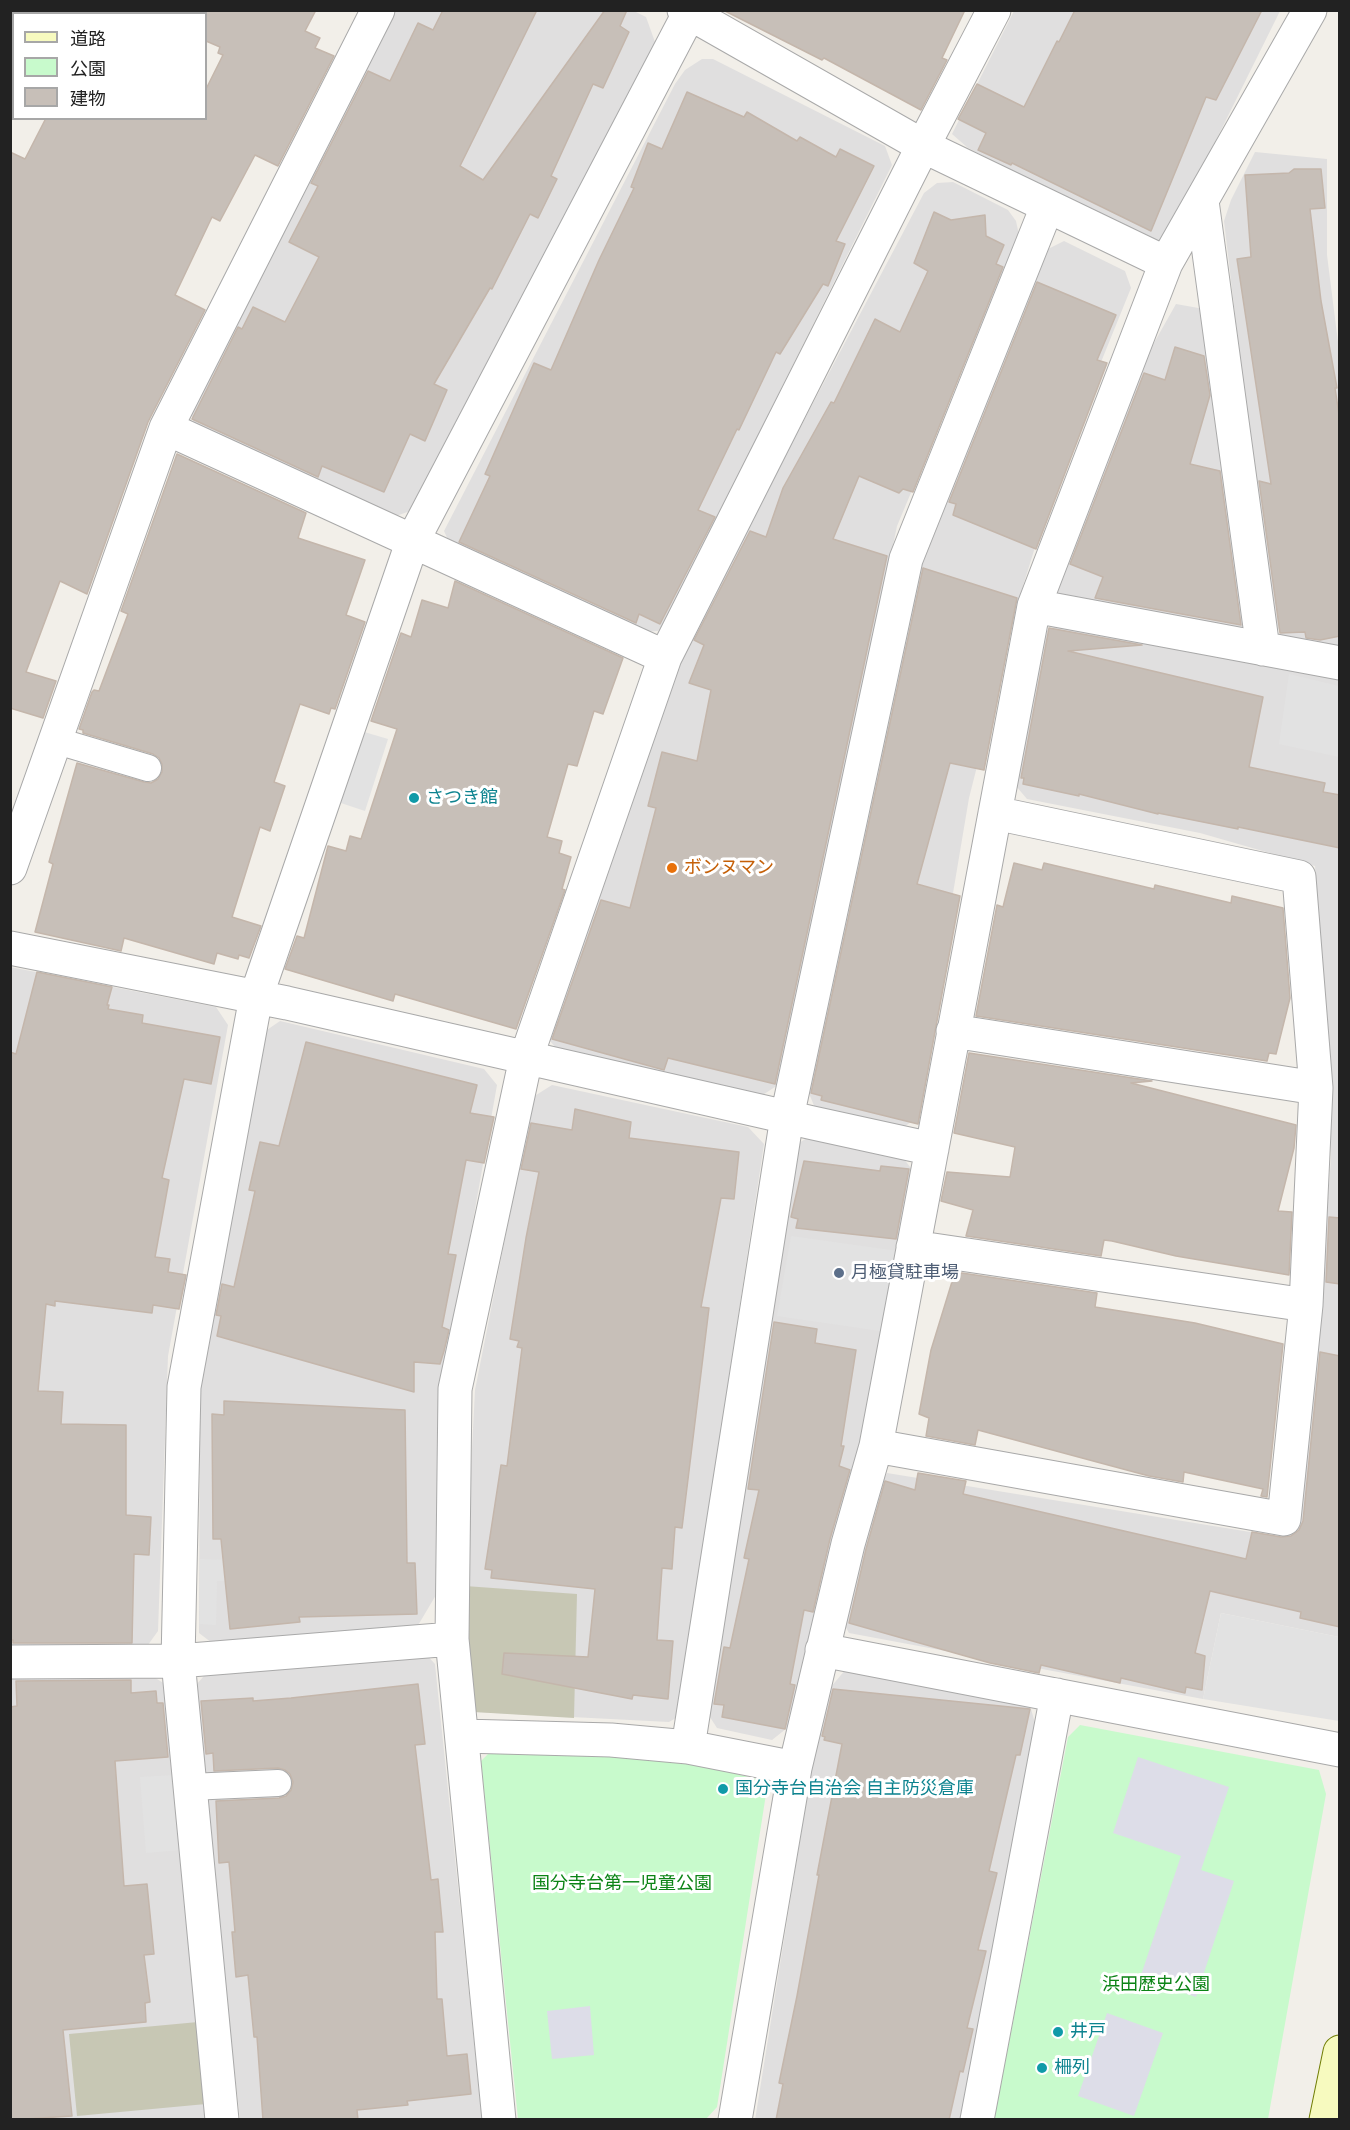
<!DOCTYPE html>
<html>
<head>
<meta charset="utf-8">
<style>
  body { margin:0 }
  #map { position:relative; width:1350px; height:2130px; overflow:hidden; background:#f2efe9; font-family:"Open Sans","Noto Sans JP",sans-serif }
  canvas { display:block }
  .frame { position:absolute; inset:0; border:12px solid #222; pointer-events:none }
  .legend { position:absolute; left:12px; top:12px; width:195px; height:108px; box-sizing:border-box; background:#fff; border:2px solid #a7a7a7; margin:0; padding:8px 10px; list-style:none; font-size:18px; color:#222 }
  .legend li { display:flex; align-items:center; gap:12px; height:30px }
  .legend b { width:30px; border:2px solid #a7a7a7 }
</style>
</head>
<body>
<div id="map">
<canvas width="1350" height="2130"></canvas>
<div class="frame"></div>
<ul class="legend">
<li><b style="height:8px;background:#f7fabf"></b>道路</li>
<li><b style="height:16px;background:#c8facc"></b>公園</li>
<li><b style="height:16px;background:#c7bfb8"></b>建物</li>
</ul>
</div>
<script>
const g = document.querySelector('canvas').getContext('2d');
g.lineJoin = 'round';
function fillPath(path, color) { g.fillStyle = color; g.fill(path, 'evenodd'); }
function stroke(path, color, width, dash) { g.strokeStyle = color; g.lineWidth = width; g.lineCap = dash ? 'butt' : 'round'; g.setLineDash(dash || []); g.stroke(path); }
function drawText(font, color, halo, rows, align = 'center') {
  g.font = font + ' "Open Sans","Noto Sans JP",sans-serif'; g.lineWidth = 6; g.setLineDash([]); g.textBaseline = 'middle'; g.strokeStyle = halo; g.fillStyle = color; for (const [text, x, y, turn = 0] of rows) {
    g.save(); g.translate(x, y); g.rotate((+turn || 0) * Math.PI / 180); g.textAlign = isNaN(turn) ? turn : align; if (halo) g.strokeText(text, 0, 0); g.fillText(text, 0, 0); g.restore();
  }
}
const residential = new Path2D(`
  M632,10L646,17L655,42L413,510L396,516L195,428L189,406L392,11Z
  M1014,11H1280L1171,231L1159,241L1147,239L968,148L952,134Z
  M702,59H713L885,146L892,165L669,615L658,631L641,632L450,544L444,531L675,84L685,70Z
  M1255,152L1327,159V255L1340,358L1339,649L1282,636L1274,620L1266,579L1224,221L1231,200Z
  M953,182L1008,210L1016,221L1019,235L897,526L785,1065L778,1085L758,1098L558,1050L549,1040L671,682L698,621L924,193L937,183Z
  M1064,241L1125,271L1131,288L1065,451L1022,589L969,798L915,1119L904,1127L815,1108L808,1091L916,558L1048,249Z
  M1176,304L1204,309L1254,616L1243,633L1053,595L1150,350Z
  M1058,625L1339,679V1637L1221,1613L1203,1699L849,1633L842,1620L876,1494L887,1473L1281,1537L1298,1529L1317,1345L1331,1158L1330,1093L1315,866L1200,833L1027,799L1016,786L1047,630Z
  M10,967L216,1007L228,1025L168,1356L158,1631L145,1649L11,1652Z
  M280,1021L484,1069L497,1085L457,1311L436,1595L417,1627L216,1646L199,1633L200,1387L264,1032Z
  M552,1085L748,1127L764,1144L715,1470L683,1714L669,1722L474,1712L465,1586L475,1390L533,1097Z
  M807,1138L904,1159L916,1175L864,1447L787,1728L772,1740L717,1728L706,1711L794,1146Z
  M423,1651L435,1664L482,2119H240L191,1691L209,1670Z
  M846,1669L1021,1701L1031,1709L1035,1723L961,2119L755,2120L819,1722L825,1694Z
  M149,1674L165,1684L207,2119H11L10,1678Z`);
const construction = new Path2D(`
  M465,1586L577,1594L574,1718L474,1712L470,1704Z
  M198,2022L206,2104L77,2116L69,2034Z`);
const park = new Path2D(`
  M1080,1725L1319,1770L1326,1794L1268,2119L994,2120L1068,1737Z
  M492,1750L611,1754L694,1763L756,1779L766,1794L717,2107L706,2119H518L481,1761Z`);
const parking = new Path2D(`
  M1289,674L1339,686V757L1279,744Z
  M361,731L388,739L365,811L338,802Z
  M791,1236L898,1251L880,1331L777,1316Z
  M200,1559L229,1560V1581H217L216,1625L199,1624Z
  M1221,1613L1339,1637V1721L1203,1699Z
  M175,1775L181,1850L146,1853L140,1777Z`);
const plaza = new Path2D(`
  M1138,1757L1229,1787L1201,1870L1234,1881L1196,1997L1140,1978L1181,1856L1113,1833Z
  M590,2006L594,2055L552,2059L547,2011Z
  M1107,2013L1163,2033L1134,2116L1078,2096Z`);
const building = new Path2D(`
  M206,10H316L305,31L320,38L315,48L334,56L278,166L255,155L220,221L212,217L175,295L205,310L148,422L87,594L60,581L26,672L56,681L43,718L10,708V152L25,159L46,118H206V89L223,55L218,53L220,47L206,41Z
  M443,10H537L460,166L483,180L605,10H627L620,26L629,32L603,88L593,84L551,176L557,179L538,218L530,214L492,289L490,288L434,384L447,390L425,441L410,434L384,492L322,466L318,477L192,419L238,327L242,329L253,307L285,322L319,257L289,242L318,186L311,183L368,71L390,81L418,23L433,30Z
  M723,10H965L942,58L947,60L921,110L824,58L822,60Z
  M1075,10H1262L1216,100L1206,97L1151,231L1012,163L1011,165L978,150L986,133L958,119L977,84L1024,107L1057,41L1059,42Z
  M687,92L744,117L747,112L797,141L800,137L836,157L840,149L874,166L836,241L845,244L828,286L823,284L780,354L776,352L739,430L737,429L698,510L715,517L660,624L639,614L636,623L459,542L490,476L485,474L534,363L551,370L599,260L634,188L631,187L648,143L662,149Z
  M1294,169H1321L1325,208L1310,209L1321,301L1337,388H1335L1340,421V636L1320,640L1306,638L1305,632L1280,633L1259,481L1271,484L1237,259L1251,257L1245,175L1289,173Z
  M934,212L951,220L985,215L986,236L1004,245L996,264L1003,267L913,492L903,489L899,493L859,476L833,539L887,556L775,1084L668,1058L664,1070L552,1039L601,900L630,908L656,808L648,806L662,752L697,761L711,690L689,683L704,645L694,640L750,531L766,537L783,488L831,402L834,403L875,319L900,332L928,271L914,263Z
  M1037,282L1116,315L1097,360L1107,363L1036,549L953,515L956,504L949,502Z
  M1175,347L1204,356L1210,395L1190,464L1220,471L1241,625L1095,598L1103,577L1070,564L1144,373L1165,380Z
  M177,454L306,513L298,538L365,560L346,615L365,622L335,709L331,708L329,714L300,704L274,782L285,786L270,831L260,827L232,917L261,926L249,958L239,955L238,959L217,953L214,964L124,938L121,951L35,932L53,864L49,862L77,763L144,782L151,783L158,779L162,772V764L159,758L153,754L83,733V730L79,729L92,692L94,690L99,691L128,614L121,611Z
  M923,568L1017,598L984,770L950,763L917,884L960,896L918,1124L821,1100L822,1096L811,1093Z
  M455,581L623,658L603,714L594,711L577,766L568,764L547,837L562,841L559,853L571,857L562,889L565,890L516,1029L395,994L393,1001L285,969L297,936L304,938L328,846L346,851L350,836L361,839L397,729L371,721L401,633L411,637L422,600L448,608Z
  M1049,628L1142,645L1068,651L1263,697L1249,767L1325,783L1323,792L1340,795V848L1238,827V829L1158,813V814L1079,794V796L1023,784L1024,778H1021Z
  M1014,863L1042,870L1044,863L1154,889L1155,885L1231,903L1232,896L1283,908L1290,998L1276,1054L1269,1053L1267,1061L976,1016L997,905L1003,907Z
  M37,972L112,987L107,1005H109L108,1009L143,1015L142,1023L220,1037L211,1084L184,1079L162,1178L169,1180L155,1257L170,1259L168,1272L186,1275L179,1309L153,1305L152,1313L55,1301V1306L46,1304L38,1391L63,1392L61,1424L126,1425V1515L151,1517L149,1555L134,1554L132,1643H13V1640H10V1052L16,1054Z
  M306,1042L477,1085L470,1113L494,1117L484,1163L466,1160L448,1254L456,1255L442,1327L449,1330L444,1351L440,1364L414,1362V1392L217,1336L221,1316L216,1315L222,1284L234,1287L255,1191L249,1190L260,1142L279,1146Z
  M969,1053L1152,1081L1131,1083L1296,1125L1294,1148L1278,1211L1292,1212L1289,1275L1176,1256L1112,1241L1104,1240L1101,1256L966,1236L973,1210L941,1201L947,1172L1010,1177L1015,1147L954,1133Z
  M575,1109L631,1122L629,1138L739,1152L734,1199L721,1198L701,1307L709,1308L682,1528L675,1527L672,1569L662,1568L657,1640L673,1641L668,1699L633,1695L632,1699L502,1674L504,1653L588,1657L595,1589L491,1578L492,1570L485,1569L501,1465L507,1466L522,1348L517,1347L519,1341L510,1339L526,1238L539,1172L521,1169L531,1123L572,1130Z
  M804,1161L880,1171L881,1166L909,1169L896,1239L796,1228L798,1219L791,1217Z
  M1329,1217L1340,1218V1284L1326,1282Z
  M955,1272L1097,1293L1095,1307L1195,1323L1283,1344L1267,1497L1261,1496L1263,1489L1184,1472L1183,1482L1149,1476L978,1430L975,1445L926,1436L929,1418L919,1414L931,1350Z
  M774,1322L817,1329L815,1343L856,1350L841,1446H844L839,1466L850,1470L830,1539L813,1612L804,1610L790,1684L795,1685L785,1729L722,1717L724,1705L714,1704L724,1647L730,1648L749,1559L744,1558L759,1490L748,1489Z
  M1320,1352L1340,1356V1627L1300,1618L1301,1612L1210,1591L1195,1653L1205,1656L1202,1690L1186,1687L1185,1693L1121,1678L1120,1683L1041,1665L1039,1673L990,1663L849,1623L866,1549L885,1481L915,1490L918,1473L966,1481L963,1494L1246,1559L1252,1532L1281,1537L1291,1536L1299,1530L1303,1521Z
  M224,1401L405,1410L407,1563H415L417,1614L299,1617L300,1622L230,1629L221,1539H213L212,1414L224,1415Z
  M131,1680V1693L156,1691L157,1703H163L168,1757L115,1761L124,1886L147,1884L154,1954L144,1955L150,2002L145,2003L146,2022L63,2030L72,2116L10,2120V1707L17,1706L16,1681Z
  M418,1684L425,1744L415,1745L431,1880L438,1879L443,1932H435L437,1999H442L447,2056L467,2054L471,2094L407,2101L408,2105L357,2110L358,2120H263L257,2037H254L248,1975L236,1977L232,1932H235L229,1862L219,1863L216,1801L279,1798L286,1796L291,1790L293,1782L290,1774L285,1770L278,1768L214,1771L213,1753L206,1754L201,1701L253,1698V1701L291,1698Z
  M833,1689L1030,1709L1020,1755H1016L989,1871L997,1873L978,1950L986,1951L967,2028L973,2029L963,2072L960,2071L949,2120H776L783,2084L779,2083L797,1996L819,1875H817L842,1744L824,1740L825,1737L822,1736Z`);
const lane = new Path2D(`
  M54,740L148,768
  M190,1787L278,1783`);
const street = new Path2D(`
  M684,10L923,146L1166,263
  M1202,201L1263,649
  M166,428L665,657
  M1034,606L1340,663
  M10,868L166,428L378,10
  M10,948L287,1003L813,1123L932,1149
  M953,1031L1316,1088
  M913,1247L1306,1305
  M876,1446L1284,1519L1306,1305L1316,1088L1299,877L995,813
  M822,1650L1340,1750
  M10,1662L178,1661L452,1639
  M463,1736L611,1740L688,1747L795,1768
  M688,1747L787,1117L906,559L1047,207
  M222,2120L178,1661L184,1387L256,997L413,540L691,10
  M499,2120L452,1639L455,1389L526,1058L665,657L923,146L994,10
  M735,2120L795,1768L848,1544L876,1446L1034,606L1166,263L1310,10
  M977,2120L1057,1695`);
const secondary = new Path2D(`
  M33,14L35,10
  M10,57L14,52
  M1326,2120L1340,2052`);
const markers = [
  [414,798,6,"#0f9aa8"],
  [672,868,6,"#e8710a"],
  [839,1273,6,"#5c6f8a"],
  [723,1789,6,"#0f9aa8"],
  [1058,2032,6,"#0f9aa8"],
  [1042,2068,6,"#0f9aa8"]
];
const cultureNames = [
  ["さつき館",426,798],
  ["国分寺台自治会 自主防災倉庫",735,1789],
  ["井戸",1070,2032],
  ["柵列",1054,2068]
];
const foodNames = [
  ["ボンヌマン",684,868]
];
const serviceNames = [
  ["月極貸駐車場",851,1273]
];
const parkNames = [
  ["国分寺台第一児童公園",622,1884],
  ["浜田歴史公園",1156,1985]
];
fillPath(residential, '#e0dfdf');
fillPath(construction, '#c7c7b4');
fillPath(park, '#c8facc');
fillPath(parking, '#e2e2e2');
fillPath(plaza, '#dddde8');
fillPath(building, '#c7bfb8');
stroke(building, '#c4b6ab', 1.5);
stroke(lane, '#a9a9a9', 28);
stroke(street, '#a9a9a9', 35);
stroke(secondary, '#707d05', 35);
stroke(lane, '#fff', 26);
stroke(street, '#fff', 33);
stroke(secondary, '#f7fabf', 33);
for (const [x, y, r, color] of markers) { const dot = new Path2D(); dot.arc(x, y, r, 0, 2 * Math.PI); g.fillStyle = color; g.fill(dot); stroke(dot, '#fff', 2); }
drawText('18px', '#0d838f', '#fff', cultureNames, 'left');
drawText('18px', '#c56008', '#fff', foodNames, 'left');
drawText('18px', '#4e5e75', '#fff', serviceNames, 'left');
drawText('18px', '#0c8416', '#fff', parkNames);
</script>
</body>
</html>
